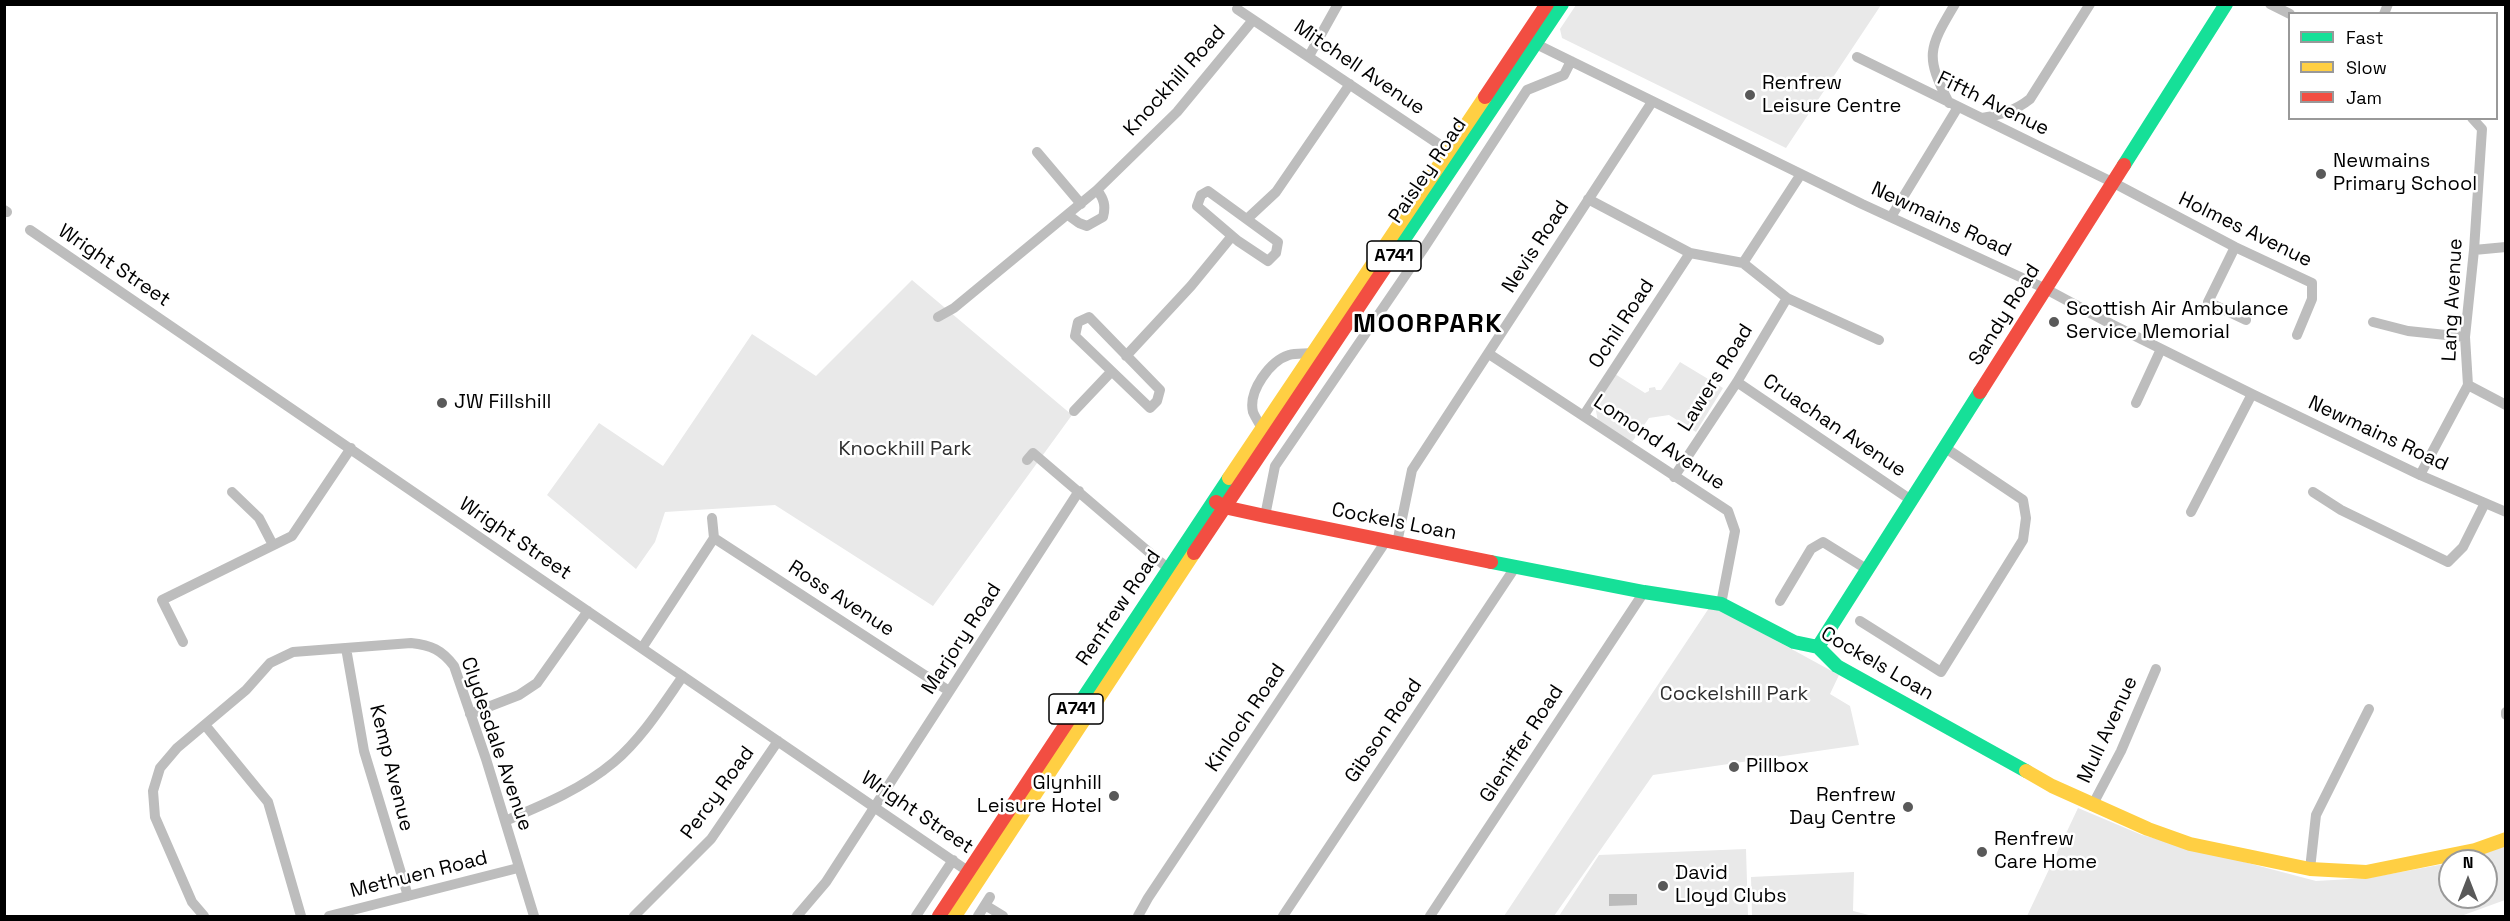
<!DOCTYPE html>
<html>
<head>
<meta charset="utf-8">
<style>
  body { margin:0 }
  #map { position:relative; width:2510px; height:921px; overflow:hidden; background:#fff; font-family:"Space Grotesk",sans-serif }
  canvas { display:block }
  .frame { position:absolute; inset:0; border:6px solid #000; pointer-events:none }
  .legend { position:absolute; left:2288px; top:12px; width:210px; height:108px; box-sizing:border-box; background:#fff; border:2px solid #999; margin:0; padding:8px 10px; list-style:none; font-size:18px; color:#000 }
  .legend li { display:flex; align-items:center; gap:12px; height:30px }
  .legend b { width:30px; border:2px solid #999 }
  .north { position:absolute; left:2438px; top:849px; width:60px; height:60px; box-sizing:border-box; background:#fff; border:2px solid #999; border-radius:50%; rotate:0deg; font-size:16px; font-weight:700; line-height:24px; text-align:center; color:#000 }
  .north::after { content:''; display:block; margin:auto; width:21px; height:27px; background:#595959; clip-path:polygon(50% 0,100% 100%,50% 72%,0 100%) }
</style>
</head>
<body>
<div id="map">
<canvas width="2510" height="921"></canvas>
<div class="frame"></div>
<ul class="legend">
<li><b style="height:8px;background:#16e098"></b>Fast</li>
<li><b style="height:8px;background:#ffcf43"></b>Slow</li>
<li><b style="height:8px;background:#f24e42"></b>Jam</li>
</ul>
<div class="north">N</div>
</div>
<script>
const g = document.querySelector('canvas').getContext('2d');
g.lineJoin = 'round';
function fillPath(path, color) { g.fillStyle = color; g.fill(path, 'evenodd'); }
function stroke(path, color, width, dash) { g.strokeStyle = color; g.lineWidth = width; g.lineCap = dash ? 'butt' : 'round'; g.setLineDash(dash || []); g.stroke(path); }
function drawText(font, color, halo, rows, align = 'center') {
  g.font = font + ' "Space Grotesk",sans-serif'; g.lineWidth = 5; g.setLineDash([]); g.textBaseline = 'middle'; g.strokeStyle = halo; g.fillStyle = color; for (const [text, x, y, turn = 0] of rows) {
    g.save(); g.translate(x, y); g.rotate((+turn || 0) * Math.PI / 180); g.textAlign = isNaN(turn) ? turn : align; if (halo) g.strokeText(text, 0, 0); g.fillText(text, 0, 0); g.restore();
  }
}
const green = new Path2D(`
  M1576,5V4L1881,5L1786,148L1562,38L1560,29Z
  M912,280L1072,415L933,606L775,505L665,512L655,542L636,569L547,495L599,423L663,466L752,334L816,376Z
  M1680,362L1723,388L1696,432L1669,415L1649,418L1632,442L1598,422L1595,405L1615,374L1645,393L1649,391V388L1655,387L1656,390H1661Z
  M1711,605L1839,675L1830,694L1850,706L1859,745L1653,775L1554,916H1504Z
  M2078,808L2142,835L2316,881L2368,878L2450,863V897H2486V861H2460L2505,845V900L2461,916H2027Z
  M1746,849L1748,916H1559L1599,855Z
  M1854,872L1853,911L1873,916H1752L1751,877Z`);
const water = new Path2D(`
  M1609,894H1637V905L1609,906Z`);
const street = new Path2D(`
  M2270,4L2290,14
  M1237,9L1452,153
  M2384,14L2388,4
  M1532,42L1862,204L2044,288L2111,324L2252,394L2420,475L2506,512
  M1309,56L1338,4
  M1857,57L2114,183L2235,247L2312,283V299L2297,335
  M1949,103C1925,56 1928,49 1955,4
  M1982,118C2000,115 2015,111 2030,99L2090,4
  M1037,152L1081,204
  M1208,191L1278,242L1276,253L1268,261L1238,241L1197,206L1201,195Z
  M1588,199L1690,253L1743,263L1787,298L1879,340
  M4,210L7,212
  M1068,215L1079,223L1087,226L1103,217C1106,206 1104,199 1097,190
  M1891,217L1958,107
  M1247,219L1276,192L1350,84
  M30,230L972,874
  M2235,247L2208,302L2246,320
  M2474,250L2506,247
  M1743,263L1801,174
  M938,317L954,308L1097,190L1177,112L1253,20
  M1089,317L1160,390L1157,401L1150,408L1075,336L1078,322Z
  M2373,322L2408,331L2465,337
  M1489,354L1728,511L1735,531L1721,604
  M1126,356L1191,286L1232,236
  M1737,382L1911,500
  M2468,385L2506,405
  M2136,403L2161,349
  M1074,411L1111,372
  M1584,415L1690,253
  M1262,428C1259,423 1255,417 1253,412C1248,391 1270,361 1289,355C1296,353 1305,354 1313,353
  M1027,460L1033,453L1171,571
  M2420,475L2468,385L2465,337L2474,250L2482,129L2472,118
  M1674,477L1737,382L1787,298
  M232,492L259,518L273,545
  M2313,492L2341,510L2448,562L2463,547L2485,503
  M2191,512L2252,394
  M1265,516L1275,466L1424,248L1527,90L1564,75L1571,61
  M714,538L949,691
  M1397,543L1412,470L1652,102
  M1780,601L1811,549L1823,542L1868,570
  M1860,621L1941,672L2023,540L2026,518L2023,500L1944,447
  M183,642L162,600L292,536L351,448
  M346,648L364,751L408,896
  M642,648L714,538L712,518
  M2506,712V715
  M470,714L519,695L537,683L588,611
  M205,725L268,802L301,916
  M2092,806L2121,751L2156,669
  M505,821C543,805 582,789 614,762C642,738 662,706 683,676
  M2310,869L2316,815L2369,709
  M985,905L1003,916
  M204,916L192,902L155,817L153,791L160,768L177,748L246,690L270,663L293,652L411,643C431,645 442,650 454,666L486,759L534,916
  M329,916L518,868
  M634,916L711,839L778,741
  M797,916L826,882L1079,491
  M916,916L953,860
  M978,916L990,897
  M1138,916L1148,898L1386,541
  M1283,916L1516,566
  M1430,916L1644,592`);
const fast = new Path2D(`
  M2124,165L2226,4
  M1388,263L1562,4
  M1491,562L1644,592L1721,604L1794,642L1818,647L1837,666L2026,771
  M1818,647L1980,392
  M1070,718L1229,478`);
const slow = new Path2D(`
  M1229,478L1485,97
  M2026,771L2052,786L2148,829L2190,844L2310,869L2366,872L2475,850L2506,839
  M955,916L1194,553`);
const jam = new Path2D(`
  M1485,97L1547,4
  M1980,392L2124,165
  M1216,502L1224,507L1265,516L1491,562
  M1194,553L1388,263
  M939,916L1070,718`);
const markers = [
  [1750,95,6,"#595959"],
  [2321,174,6,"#595959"],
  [2054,322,6,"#595959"],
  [442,403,6,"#595959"],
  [1734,767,6,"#595959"],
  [1114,796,6,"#595959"],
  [1908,807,6,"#595959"],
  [1982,852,6,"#595959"],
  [1663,886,6,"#595959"]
];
const shields = [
  [1394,256,54],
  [1076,709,54]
];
const shieldNames = [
  ["A741",1394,256],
  ["A741",1076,709]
];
const streetNames = [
  ["Mitchell Avenue",1359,68,34],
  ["Knockhill Road",1175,81,-48],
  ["Fifth Avenue",1993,104,26],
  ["Paisley Road",1428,171,-56],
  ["Newmains Road",1941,220,25],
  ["Holmes Avenue",2245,230,26],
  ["Nevis Road",1536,247,-57],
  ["Wright Street",114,266,34],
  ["Lang Avenue",2453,300,-87],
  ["Sandy Road",2005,315,-58],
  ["Ochil Road",1622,324,-57],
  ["Lawers Road",1716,378,-58],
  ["Cruachan Avenue",1834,426,34],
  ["Newmains Road",2378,434,25],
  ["Lomond Avenue",1659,443,34],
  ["Cockels Loan",1394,522,11],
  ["Wright Street",515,539,34],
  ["Ross Avenue",841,599,33],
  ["Renfrew Road",1119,608,-56],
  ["Marjory Road",962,639,-57],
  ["Cockels Loan",1877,664,30],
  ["Kinloch Road",1246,718,-56],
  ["Mull Avenue",2108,730,-65],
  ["Gibson Road",1384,731,-56],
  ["Clydesdale Avenue",496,744,71],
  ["Gleniffer Road",1522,744,-57],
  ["Kemp Avenue",391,768,76],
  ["Percy Road",718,793,-54],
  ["Wright Street",917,813,34],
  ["Methuen Road",419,875,-14]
];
const poiNames = [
  ["Renfrew",1762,84],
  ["Leisure Centre",1762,107],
  ["Newmains",2333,162],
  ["Primary School",2333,185],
  ["Scottish Air Ambulance",2066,310],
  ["Service Memorial",2066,333],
  ["JW Fillshill",454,403],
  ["Pillbox",1746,767],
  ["Glynhill",1102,784,"right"],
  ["Leisure Hotel",1102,807,"right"],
  ["Renfrew",1896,796,"right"],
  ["Day Centre",1896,819,"right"],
  ["Renfrew",1994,840],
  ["Care Home",1994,863],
  ["David",1675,874],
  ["Lloyd Clubs",1675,897]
];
const parkNames = [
  ["Knockhill Park",905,450],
  ["Cockelshill Park",1734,695]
];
const districtNames = [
  ["MOORPARK",1428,325]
];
fillPath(green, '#e9e9e9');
fillPath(water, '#bbb');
stroke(street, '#bdbdbd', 10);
stroke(fast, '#16e098', 14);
stroke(slow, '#ffcf43', 14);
stroke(jam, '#f24e42', 14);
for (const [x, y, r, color] of markers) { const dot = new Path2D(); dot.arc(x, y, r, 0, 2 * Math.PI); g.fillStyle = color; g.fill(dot); stroke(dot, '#fff', 2); }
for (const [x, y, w] of shields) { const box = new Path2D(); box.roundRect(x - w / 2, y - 15, w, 30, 4.5); g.fillStyle = '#fff'; g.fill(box); stroke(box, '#000', 1.5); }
drawText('bold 18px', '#000', null, shieldNames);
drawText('20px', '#000', '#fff', streetNames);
drawText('20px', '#000', '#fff', poiNames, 'left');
drawText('20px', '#2e2e2e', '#fff', parkNames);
g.letterSpacing = '1.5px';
drawText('bold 26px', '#000', '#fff', districtNames);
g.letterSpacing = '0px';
</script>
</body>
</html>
